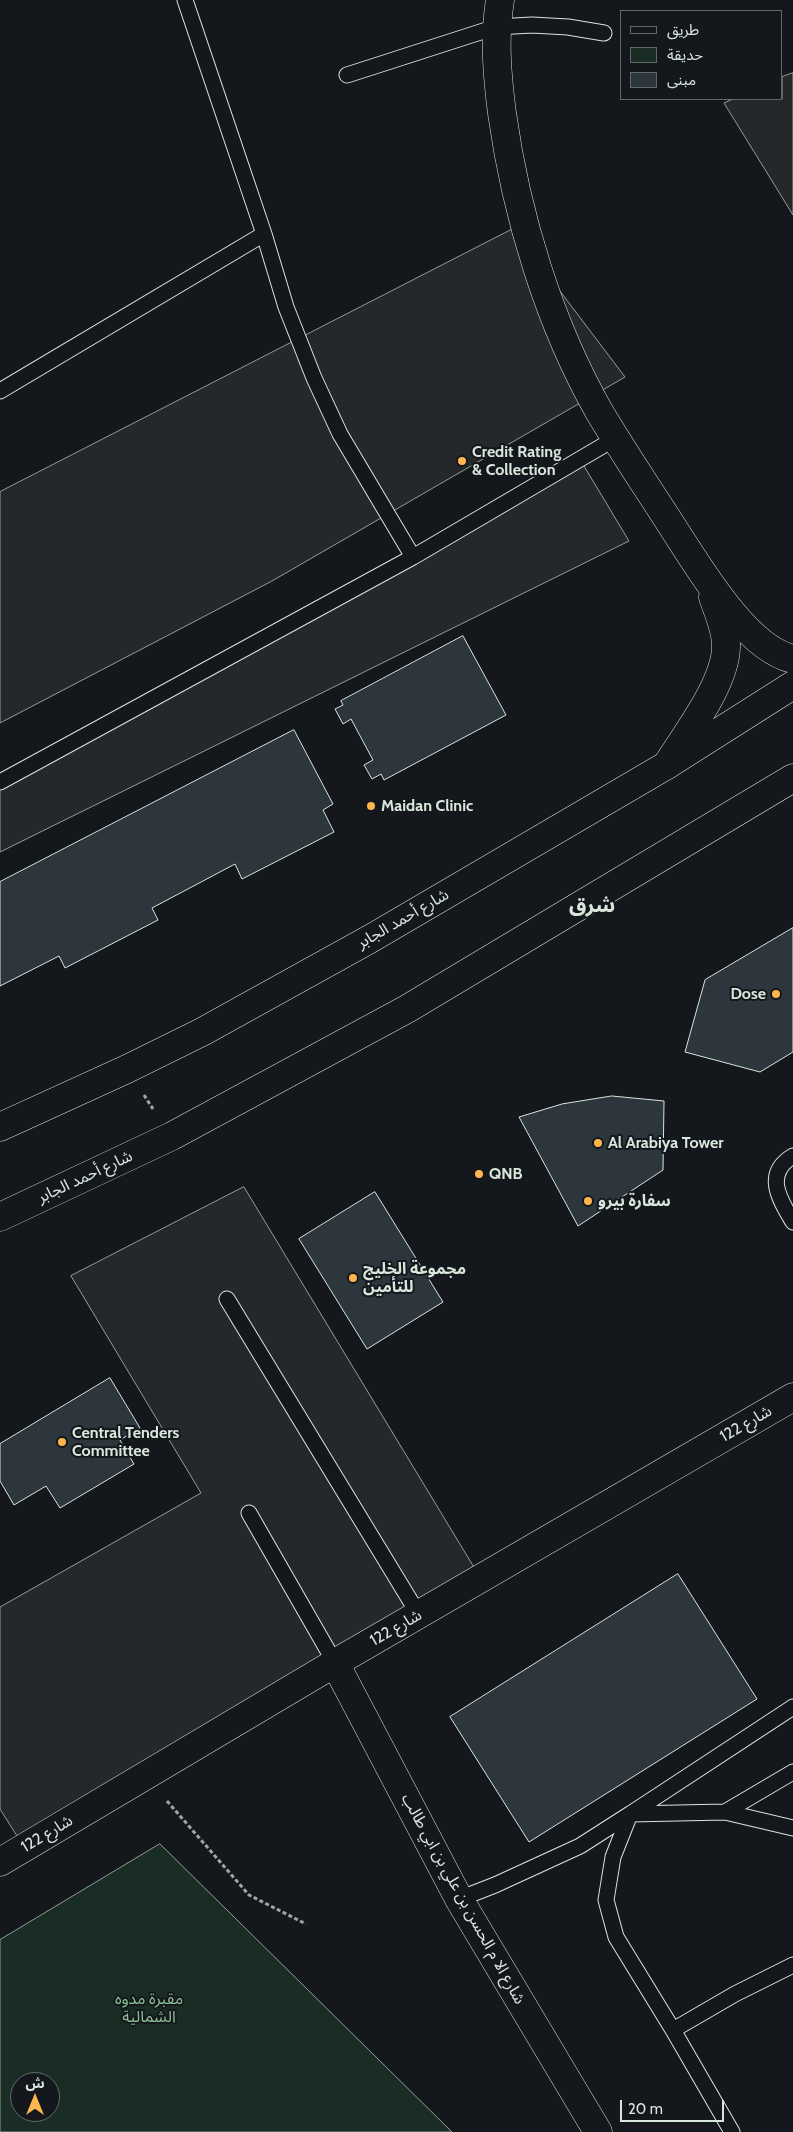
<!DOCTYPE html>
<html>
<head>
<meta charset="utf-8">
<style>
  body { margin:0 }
  #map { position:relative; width:793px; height:2132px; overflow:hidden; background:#14181c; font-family:Cabin,"Noto Sans Arabic",sans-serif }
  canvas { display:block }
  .legend { position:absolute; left:620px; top:10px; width:162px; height:90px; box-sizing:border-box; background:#14181c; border:1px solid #626a69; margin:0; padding:6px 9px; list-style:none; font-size:15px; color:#d8e6dc }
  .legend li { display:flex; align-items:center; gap:10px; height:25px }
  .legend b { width:25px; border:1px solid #626a69 }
  .north { position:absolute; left:10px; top:2072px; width:50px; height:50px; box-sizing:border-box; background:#14181c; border:1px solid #626a69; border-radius:50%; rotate:0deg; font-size:14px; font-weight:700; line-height:20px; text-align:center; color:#d8e6dc }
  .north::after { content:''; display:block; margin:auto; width:18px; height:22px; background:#ffb74d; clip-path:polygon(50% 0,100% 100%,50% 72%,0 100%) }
  .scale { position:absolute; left:620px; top:2100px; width:104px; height:22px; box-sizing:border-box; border:2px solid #d8e6dc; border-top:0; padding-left:6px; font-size:15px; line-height:18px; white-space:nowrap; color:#d8e6dc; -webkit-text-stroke:4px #14181c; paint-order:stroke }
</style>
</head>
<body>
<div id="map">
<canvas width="793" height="2132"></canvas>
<ul class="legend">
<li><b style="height:6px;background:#14181c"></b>طريق</li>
<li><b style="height:14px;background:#1a2d24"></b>حديقة</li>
<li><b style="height:14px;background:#2c363c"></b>مبنى</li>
</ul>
<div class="north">ش</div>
<div class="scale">20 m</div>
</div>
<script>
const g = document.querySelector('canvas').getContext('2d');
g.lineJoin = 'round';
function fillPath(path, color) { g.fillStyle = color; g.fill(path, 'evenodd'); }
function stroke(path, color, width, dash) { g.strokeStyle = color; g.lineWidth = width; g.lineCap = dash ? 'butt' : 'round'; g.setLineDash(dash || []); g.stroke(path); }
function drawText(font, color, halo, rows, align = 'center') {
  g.font = font + ' Cabin,"Noto Sans Arabic",sans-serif'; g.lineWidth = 4; g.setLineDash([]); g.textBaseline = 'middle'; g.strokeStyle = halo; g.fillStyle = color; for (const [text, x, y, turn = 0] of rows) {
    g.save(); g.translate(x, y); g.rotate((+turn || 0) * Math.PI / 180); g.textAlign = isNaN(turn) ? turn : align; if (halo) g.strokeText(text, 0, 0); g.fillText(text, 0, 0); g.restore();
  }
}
const green = new Path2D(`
  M160,1844L452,2132H0V1940ZM20,2082H50V2112H20Z`);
const parking = new Path2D(`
  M793,73V215L724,103L733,99H782V77Z
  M513,229L625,377L272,581L0,723V492Z
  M584,466L629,541L0,852V779Z
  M244,1187L475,1569L17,1836L0,1809V1607L201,1493L71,1276Z`);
const building = new Path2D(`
  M463,636L506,715L384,780L381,774L372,779L364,765L373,760L351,719L343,724L335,709L343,705L341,701Z
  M294,730L333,804L323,810L334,832L242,879L235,864L152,908L158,920L65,968L59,956L0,986V882Z
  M793,928V1052L760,1072L685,1052L705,980Z
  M612,1096L664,1101L663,1170L578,1226L519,1117L562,1104Z
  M375,1192L443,1302L367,1349L299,1239Z
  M110,1378L140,1428L120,1440L134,1464L60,1508L46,1486L14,1505L0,1481V1444Z
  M678,1574L757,1699L529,1842L450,1717Z`);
const path = new Path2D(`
  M144,1095L153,1109
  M167,1801L249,1895L306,1924`);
const service = new Path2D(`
  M185,0L264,234L286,307L314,378L340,434L413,557
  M347,75L496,27L532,25L568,27L604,33
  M0,391L264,234
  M0,782L413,557L616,438
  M793,1156C763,1174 780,1200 793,1222
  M227,1299L419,1615
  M249,1513L335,1663
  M725,1812L793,1828
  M459,1899L495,1885L580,1846L630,1814L725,1812L793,1772
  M673,2030L616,1937L606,1900L613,1857L630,1814L793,1707
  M732,2132L673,2030L735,1994L793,1965`);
const minor = new Path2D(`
  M500,0C494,38 497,75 502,113C516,214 549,324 600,413C625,455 653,496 679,537C703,574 748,649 793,659
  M667,765C686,734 727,682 726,645C726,629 718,612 713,597
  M335,1663L459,1899L598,2132
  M0,1862L335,1663L793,1397`);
const primary = new Path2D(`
  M0,1127L127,1069L202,1032L370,939L667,765L793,685
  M0,1217L172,1136L407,1009L793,778`);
const markers = [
  [462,461,5,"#ffb74d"],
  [371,806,5,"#ffb74d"],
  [776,994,5,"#ffb74d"],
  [598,1143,5,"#ffb74d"],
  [479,1174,5,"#ffb74d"],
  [588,1201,5,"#ffb74d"],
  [353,1278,5,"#ffb74d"],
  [62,1442,5,"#ffb74d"]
];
const poiNames = [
  ["Credit Rating",472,452],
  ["& Collection",472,470],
  ["Maidan Clinic",381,806],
  ["Dose",766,994,"right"],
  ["Al Arabiya Tower",608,1143],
  ["QNB",489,1174],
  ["سفارة بيرو",598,1201],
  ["مجموعة الخليج",363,1269],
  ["للتأمين",363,1287],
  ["Central Tenders",72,1433],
  ["Committee",72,1451]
];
const streetNames = [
  ["شارع أحمد الجابر",403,919,-30],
  ["شارع أحمد الجابر",85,1177,-25],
  ["شارع 122",746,1424,-30],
  ["شارع 122",396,1628,-30],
  ["شارع 122",47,1834,-31],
  ["شارع الا م الحسن بن علي بن ابي طالب",463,1899,61]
];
const parkNames = [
  ["مقبرة مدوه",149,1999],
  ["الشمالية",149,2017]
];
const districtNames = [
  ["شرق",592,906]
];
fillPath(green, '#1a2d24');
stroke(green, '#939e99', 1);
fillPath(parking, '#24282b');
stroke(parking, '#939e99', 1);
fillPath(building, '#2c363c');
stroke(building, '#d8e6dc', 1);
stroke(service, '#d8e6dc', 17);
stroke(minor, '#d8e6dc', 29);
stroke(primary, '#d8e6dc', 29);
stroke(path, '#9da8a2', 3, [4, 2.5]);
stroke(service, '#14181c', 15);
stroke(minor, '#14181c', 28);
stroke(primary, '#14181c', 28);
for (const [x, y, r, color] of markers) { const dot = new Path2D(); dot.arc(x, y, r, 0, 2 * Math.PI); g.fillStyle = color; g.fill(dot); stroke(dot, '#14181c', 2); }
drawText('bold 16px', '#d8e6dc', '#14181c', poiNames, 'left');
drawText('16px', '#d8e6dc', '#14181c', streetNames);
drawText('16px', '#8ac095', '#14181c', parkNames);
drawText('bold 21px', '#d8e6dc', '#14181c', districtNames);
</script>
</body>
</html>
